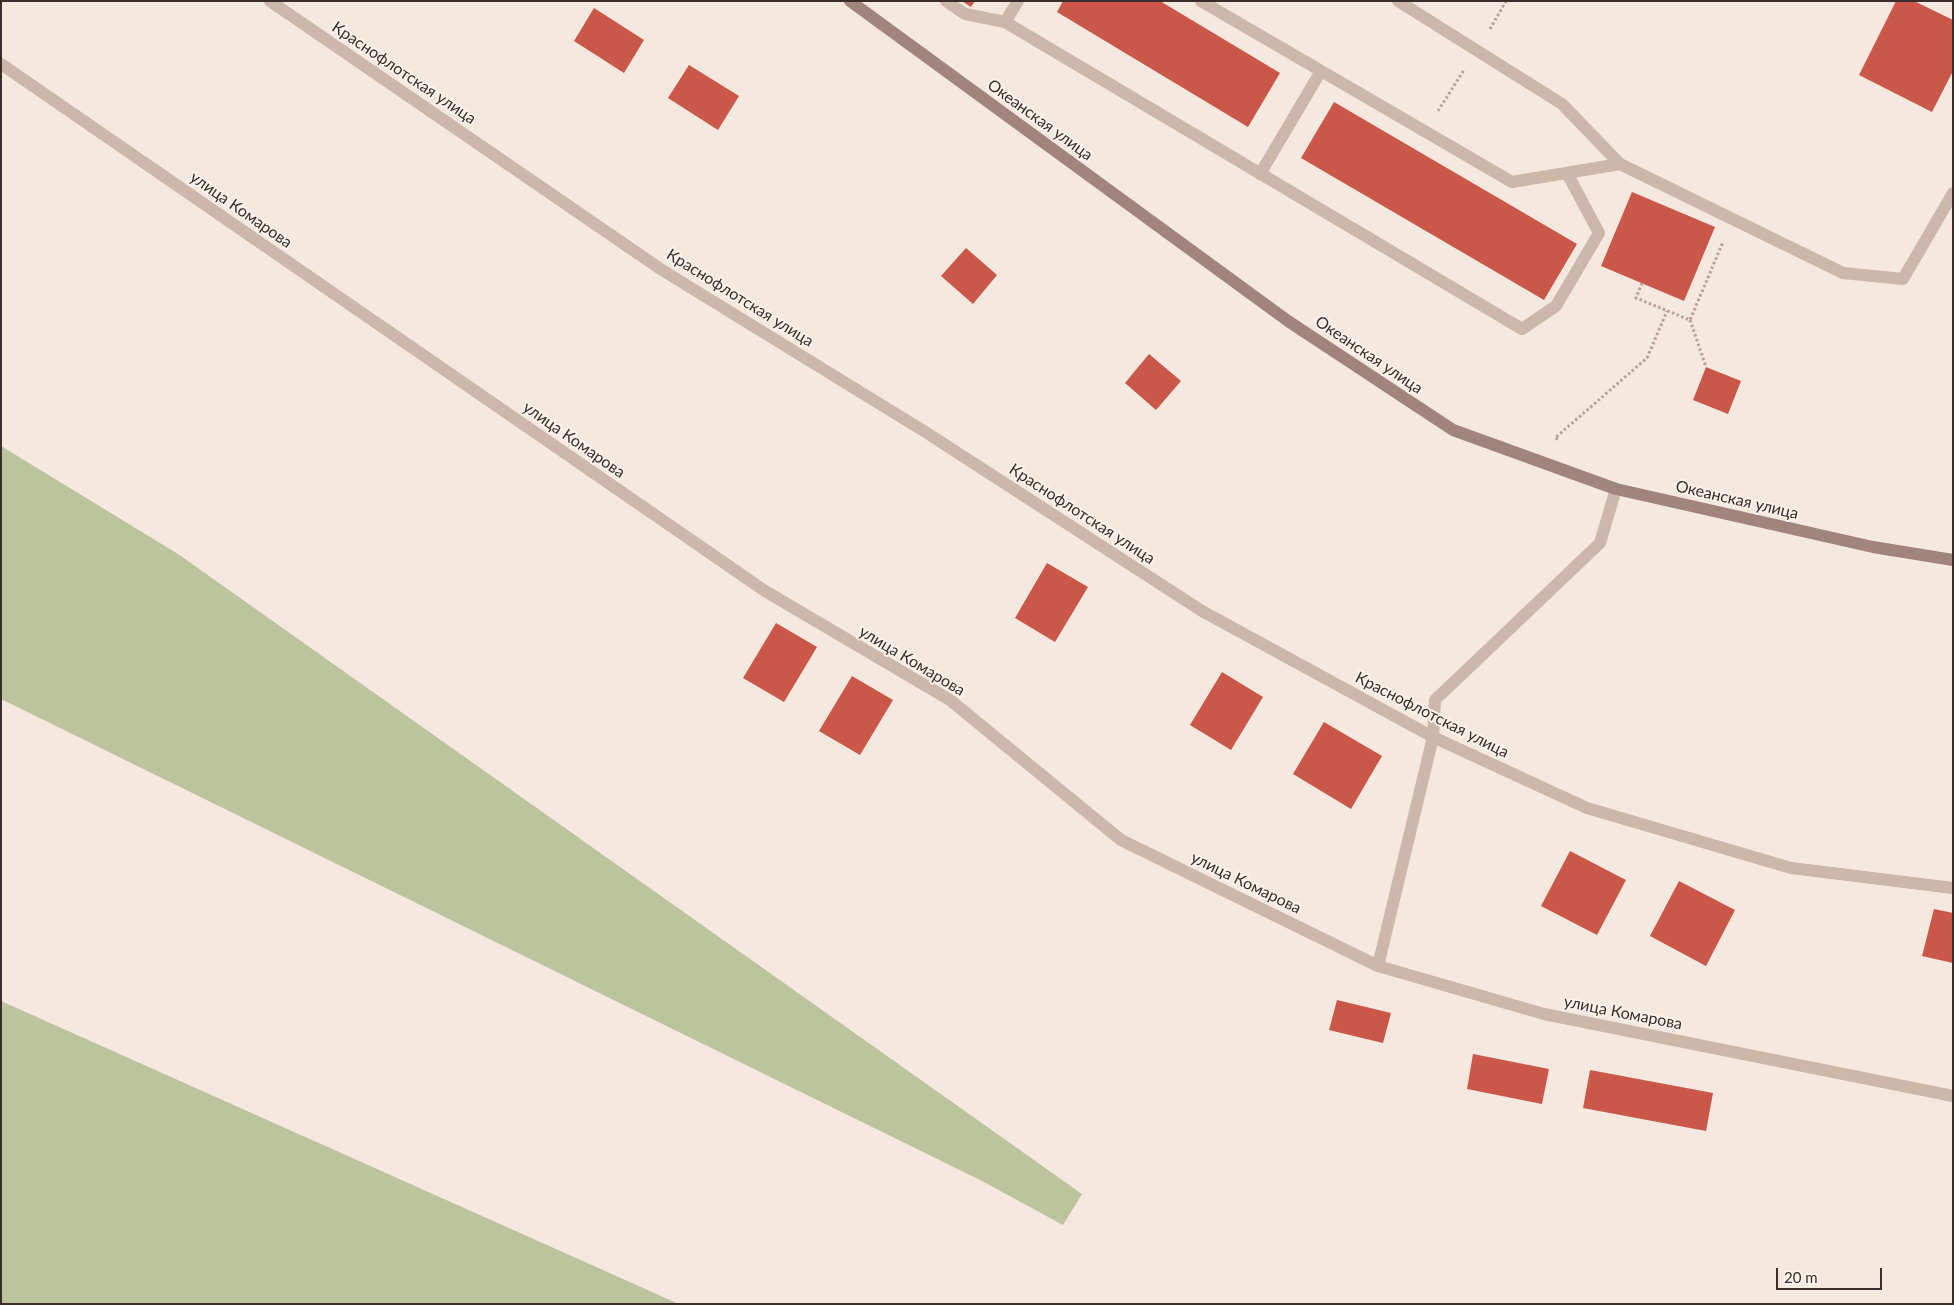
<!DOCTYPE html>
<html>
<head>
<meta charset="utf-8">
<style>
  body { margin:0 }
  #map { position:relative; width:1954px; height:1305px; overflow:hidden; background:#f4e8df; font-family:Lato,sans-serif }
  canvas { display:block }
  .frame { position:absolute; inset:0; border:2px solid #3a2d2a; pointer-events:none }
  .scale { position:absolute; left:1776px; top:1268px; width:106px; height:22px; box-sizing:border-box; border:2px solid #3a2d2a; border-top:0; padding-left:6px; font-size:15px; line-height:18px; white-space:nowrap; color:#3a2d2a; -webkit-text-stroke:4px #fbf3ec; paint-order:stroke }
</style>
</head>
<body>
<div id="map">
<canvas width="1954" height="1305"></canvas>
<div class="frame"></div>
<div class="scale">20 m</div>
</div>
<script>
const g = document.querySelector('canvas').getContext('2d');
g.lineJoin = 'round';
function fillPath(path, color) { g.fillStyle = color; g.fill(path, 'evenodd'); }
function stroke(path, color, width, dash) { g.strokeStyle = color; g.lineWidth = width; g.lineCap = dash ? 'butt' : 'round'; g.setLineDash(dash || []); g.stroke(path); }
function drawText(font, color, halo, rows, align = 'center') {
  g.font = font + ' Lato,sans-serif'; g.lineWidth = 4; g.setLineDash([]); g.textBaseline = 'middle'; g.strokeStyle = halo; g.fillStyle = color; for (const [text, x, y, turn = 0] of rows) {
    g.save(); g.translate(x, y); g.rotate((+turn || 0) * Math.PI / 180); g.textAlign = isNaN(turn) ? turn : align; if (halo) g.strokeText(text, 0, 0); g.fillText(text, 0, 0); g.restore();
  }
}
const green = new Path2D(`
  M1,446L178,554L1082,1194L1063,1225L982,1181L1,699Z
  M1,1001L679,1304H1Z`);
const building = new Path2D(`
  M962,1H975L971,7Z
  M1063,1H1160L1280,73L1248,127L1057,12Z
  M1896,1H1914L1953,20V71L1932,112L1859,75Z
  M594,8L644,40L624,73L574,41Z
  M689,65L739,96L718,130L668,98Z
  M1334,102L1577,244L1544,300L1301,158Z
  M1632,192L1715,227L1684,301L1601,266Z
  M966,248L997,275L973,304L941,276Z
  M1149,354L1181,381L1156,410L1125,383Z
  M1706,367L1741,381L1728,414L1693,400Z
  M1047,563L1088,587L1055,642L1015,618Z
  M776,623L817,647L784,702L743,678Z
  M1222,672L1263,697L1231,750L1190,725Z
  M852,676L893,700L860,755L819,731Z
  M1324,722L1382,756L1351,809L1293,774Z
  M1570,851L1626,880L1597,935L1541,906Z
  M1679,881L1735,910L1706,966L1650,936Z
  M1934,909L1953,913V963L1922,956Z
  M1337,1000L1391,1013L1383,1043L1329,1030Z
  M1473,1054L1549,1069L1542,1104L1467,1089Z
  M1590,1070L1713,1093L1706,1131L1583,1108Z`);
const path = new Path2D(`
  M1490,29L1506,1
  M1438,111L1464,70
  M1642,283L1636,298L1690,320L1723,242
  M1690,320L1706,367
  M1558,439L1555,438L1647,358L1667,311`);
const service = new Path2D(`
  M946,1L965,14L1005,22L1522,329L1556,306L1599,233L1567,173
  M1201,1L1512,182L1620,164
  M1005,22L1018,1
  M1260,174L1321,71`);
const minor = new Path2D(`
  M270,1L662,270L927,433L1202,611L1433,737L1587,808L1791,868L1953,888
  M1398,1L1562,104L1620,164L1843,273L1903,279L1953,193
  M1,64L765,591L950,700L1121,840L1378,966L1544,1014L1953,1096
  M1378,966L1433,737L1435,700L1600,543L1616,489`);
const secondary = new Path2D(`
  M850,1L1288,321L1453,430L1616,489L1873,547L1953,560`);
const streetNames = [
  ["Краснофлотская улица",404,73,34],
  ["Океанская улица",1040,120,36],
  ["улица Комарова",241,210,35],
  ["Краснофлотская улица",740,298,32],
  ["Океанская улица",1369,355,34],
  ["улица Комарова",574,440,35],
  ["Океанская улица",1737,500,13],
  ["Краснофлотская улица",1082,514,33],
  ["улица Комарова",912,661,31],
  ["Краснофлотская улица",1432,715,27],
  ["улица Комарова",1246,883,26],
  ["улица Комарова",1623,1013,11]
];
fillPath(green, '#bcc49e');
fillPath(building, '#ca5748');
stroke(path, '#b9a094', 3, [2.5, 2.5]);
stroke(service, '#cdb6aa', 12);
stroke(minor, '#cdb6aa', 12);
stroke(secondary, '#a1847b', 12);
drawText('16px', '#3a2d2a', '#fbf3ec', streetNames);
</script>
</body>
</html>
